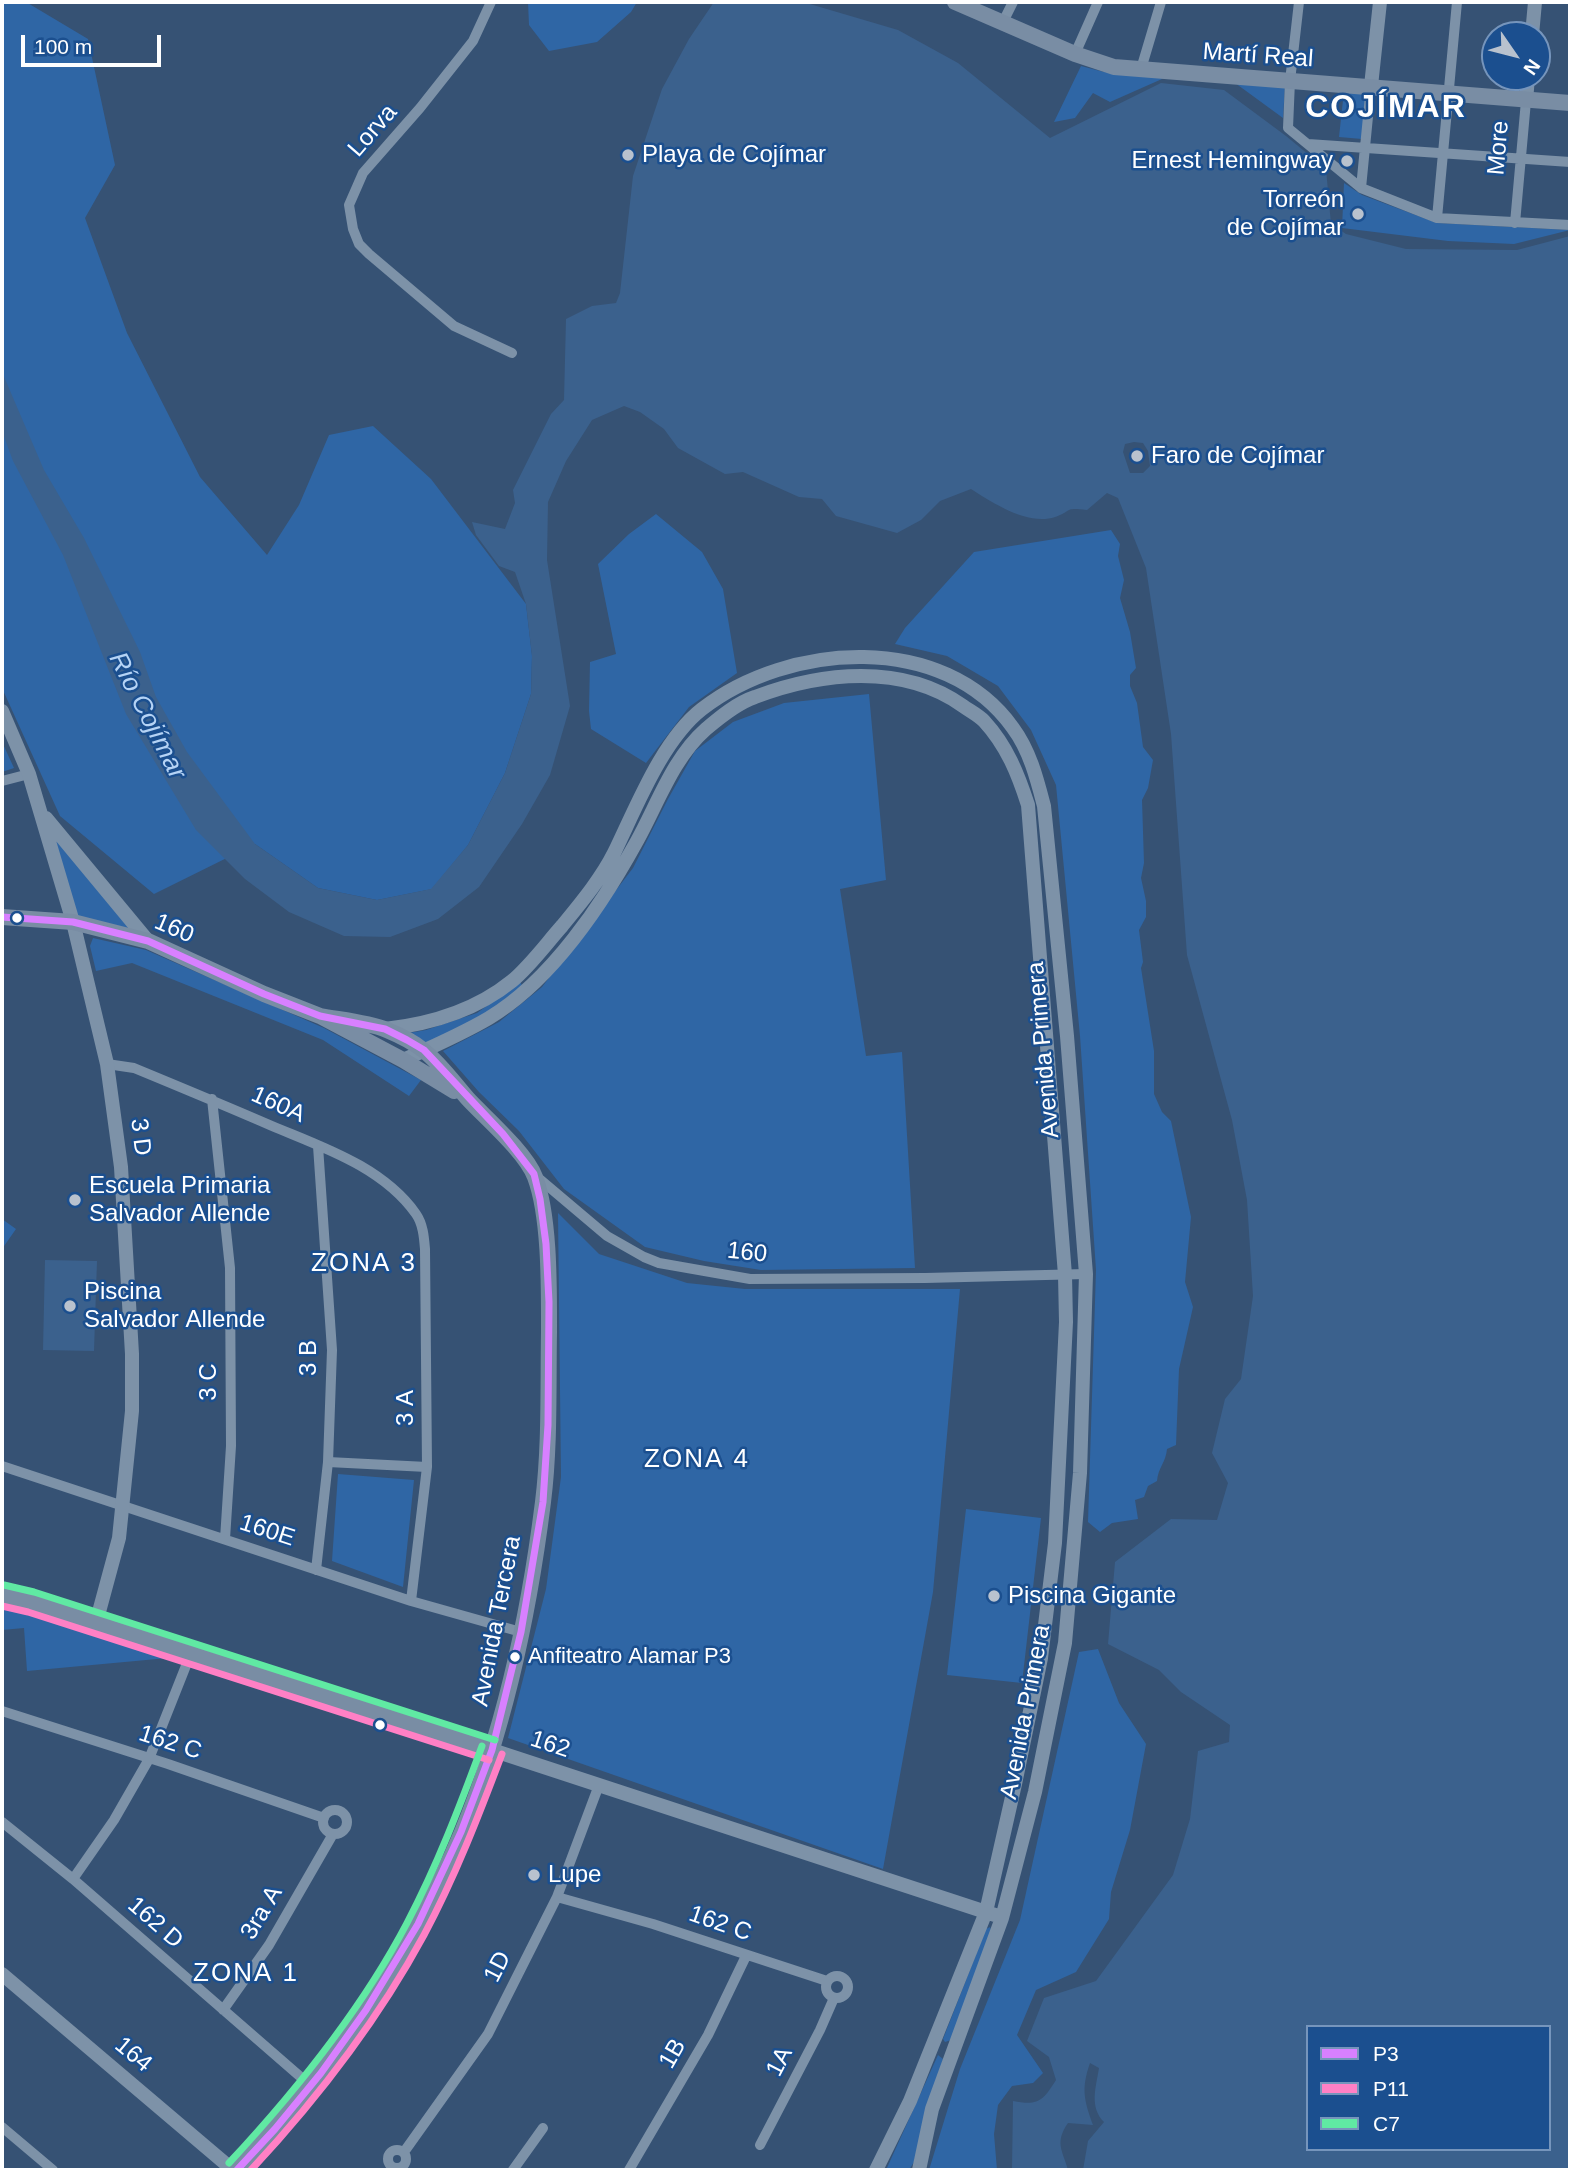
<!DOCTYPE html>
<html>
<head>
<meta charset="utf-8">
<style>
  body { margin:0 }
  #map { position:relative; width:1572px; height:2172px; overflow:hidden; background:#365274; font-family:Helvetica,sans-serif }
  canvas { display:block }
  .frame { position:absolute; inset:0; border:4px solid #fff; pointer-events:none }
  .legend { position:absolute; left:1306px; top:2025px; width:245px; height:126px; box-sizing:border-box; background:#1b4f8f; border:2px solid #7695bc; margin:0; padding:9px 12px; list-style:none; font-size:21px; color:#fff }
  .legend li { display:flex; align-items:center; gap:14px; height:35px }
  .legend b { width:35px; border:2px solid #7695bc }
  .north { position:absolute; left:1481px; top:21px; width:70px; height:70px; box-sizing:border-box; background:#1b4f8f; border:2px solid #7695bc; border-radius:50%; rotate:125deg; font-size:19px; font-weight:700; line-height:28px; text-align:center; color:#fff }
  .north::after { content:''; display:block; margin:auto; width:24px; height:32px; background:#b9c2ce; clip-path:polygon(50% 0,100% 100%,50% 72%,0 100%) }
  .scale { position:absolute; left:21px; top:35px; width:140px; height:32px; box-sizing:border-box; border:4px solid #fff; border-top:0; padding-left:9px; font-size:21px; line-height:24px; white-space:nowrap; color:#fff; -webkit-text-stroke:5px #1b4f8f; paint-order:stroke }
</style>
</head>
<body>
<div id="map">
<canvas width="1572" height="2172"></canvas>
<div class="frame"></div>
<ul class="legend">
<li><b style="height:9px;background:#d880ff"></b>P3</li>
<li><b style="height:9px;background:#ff80c5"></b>P11</li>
<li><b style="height:9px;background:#60e9a3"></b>C7</li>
</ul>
<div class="north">N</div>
<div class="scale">100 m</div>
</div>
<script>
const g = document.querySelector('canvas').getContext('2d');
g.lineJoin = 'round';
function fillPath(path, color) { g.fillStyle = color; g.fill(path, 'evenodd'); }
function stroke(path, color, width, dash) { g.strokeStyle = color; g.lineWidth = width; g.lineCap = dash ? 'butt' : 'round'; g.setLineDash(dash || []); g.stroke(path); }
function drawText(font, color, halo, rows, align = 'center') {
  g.font = font + ' Helvetica,sans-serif'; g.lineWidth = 5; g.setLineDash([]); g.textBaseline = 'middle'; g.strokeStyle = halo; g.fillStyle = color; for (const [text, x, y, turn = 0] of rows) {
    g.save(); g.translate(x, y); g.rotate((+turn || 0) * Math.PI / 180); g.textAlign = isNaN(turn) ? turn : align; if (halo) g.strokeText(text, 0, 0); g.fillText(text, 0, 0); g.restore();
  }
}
const green = new Path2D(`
  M2,2H26L88,39L115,165L85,218L127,333L200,477L267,555L299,505L329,435L373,426L431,479L526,604L532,656L531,694L505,773L468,845L432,889L377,900L318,888L255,844L154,894L60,816L2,688Z
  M528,2H637L631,12L597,42L549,51L529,25Z
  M1081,66L1104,72L1171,75L1110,102L1093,93L1075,118L1054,122Z
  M1231,80L1285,85L1283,118Z
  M1344,91L1366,93L1362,139L1339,137Z
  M1344,183L1362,195L1437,223L1570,230L1514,244L1448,241L1342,228Z
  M656,514L702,552L723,589L737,673L689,707L646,763L591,729L589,711L590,662L616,654L598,564L629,534Z
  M1111,530L1120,544L1118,556L1124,580L1120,598L1130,632L1136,668L1130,675V686L1137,703L1143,747L1153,760L1148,788L1142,800L1144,863L1141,878L1146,901V917L1139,930L1143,962L1141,968L1154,1051V1094L1162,1112L1171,1121L1191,1217L1185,1282L1193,1307L1179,1369L1176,1445L1167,1449C1166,1462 1158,1468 1157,1481L1148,1486L1144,1497L1135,1500L1138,1519L1112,1523L1100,1532L1088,1522L1096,1270L1080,1036L1056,785L1031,730L998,686L947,656L895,644L905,628L974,552Z
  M869,694L886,880L840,889L866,1056L902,1052L915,1268L761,1270L704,1261L645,1247L564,1189L519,1131L479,1092L443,1051L499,1022L542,987L633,868L668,799L695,751L733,722L784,703Z
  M2,742L14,768L2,772Z
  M54,836L132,930L75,916Z
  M93,938L146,950L324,1028L421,1080L409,1096L323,1040L132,963L96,971L90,946Z
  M520,982L523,987L478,1019L425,1044L403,1034L426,1030L477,1013Z
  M558,1213L599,1254L687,1283L745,1289H960L933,1592L883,1869L508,1738L546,1589L561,1477Z
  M2,1219L16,1229L2,1249Z
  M338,1474L414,1480L403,1587L332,1561Z
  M966,1509L1041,1518L1022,1683L947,1675Z
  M2,1606L52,1619L168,1658L27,1671L24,1628L2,1630Z
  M1098,1649L1119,1703L1146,1744L1130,1830L1111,1892L1109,1919L1076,1972L1036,1990L1017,2035L1043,2073L1033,2083L1012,2086L998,2105L994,2134L997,2170H929L960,2069L1020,1920L1079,1652Z
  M990,1927L991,1930L951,2040L945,2042L943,2039L986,1929Z
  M938,2055L943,2059L914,2162L909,2170H886Z`);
const water = new Path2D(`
  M714,2H803L898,30L958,63L1050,138L1161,83L1224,90L1286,136L1326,169L1331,224L1346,234L1406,249L1517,250L1570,236V2170H1083L1088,2141L1104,2122C1089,2107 1096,2087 1099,2068L1090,2063C1081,2089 1084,2100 1093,2125L1068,2123C1054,2143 1063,2151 1068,2170H1012L1013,2101C1038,2106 1043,2101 1056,2080L1049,2057L1027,2041L1044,1998L1096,1981L1173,1875L1190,1819L1198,1751L1229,1742L1230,1725L1181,1692L1159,1670L1108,1644L1115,1562L1171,1519L1217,1520L1228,1483L1212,1453L1225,1399L1241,1379L1253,1296L1247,1200L1232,1120L1187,955L1171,734L1146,568L1118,498L1107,493L1087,510C1063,507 1073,511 1055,517C1028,526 993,503 971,489L940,501L921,520L897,533L836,516L822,499L799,497L743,472L725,474L678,448L664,429L640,412L624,406L592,420L566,461L548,502L547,560L570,706L550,775L522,824L479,887L438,919L390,937L344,936L289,912L245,879L196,830L126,714L63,555L13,461L2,431V372L44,470L84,538L140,652L156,697L187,752L255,844L318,888L377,900L431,889L468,845L505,773L531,694L532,656L526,604L515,572L499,566L476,535L472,522L505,529L515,503L513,490L551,414L564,400L566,319L592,306L616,303L620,293L633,176L662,89L689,39ZM1134,442L1143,443L1148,451L1150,466L1143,473H1130L1123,452L1125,444ZM1308,2027H1549V2149H1308Z
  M45,1260L97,1261L94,1351L43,1350Z`);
const minor = new Path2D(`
  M491,2L473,41L420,108L363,173L349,205L353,229L359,244L369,254L454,326L512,353
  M1299,2L1290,81L1288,128L1361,188L1437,218L1570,225
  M1003,22L1013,2
  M1075,54L1098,2
  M1141,69L1161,2
  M1308,144L1570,162
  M1361,188L1371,86
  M1437,218L1457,2
  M1515,223L1526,101
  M2,781L29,774
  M107,1064L134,1068C180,1087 226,1106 272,1126C322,1147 383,1167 416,1214C423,1224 424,1237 425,1249L427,1467L411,1601
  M212,1099L230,1268L231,1446L225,1539
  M536,1176L607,1236L644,1257L659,1263L750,1279L925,1278L1086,1274
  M328,1462L427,1467
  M2,1466L411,1601L521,1632
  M316,1570L328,1462L332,1350L318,1146
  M2,1711L168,1764L324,1818
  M323 1822a12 12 0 1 1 24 0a12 12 0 1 1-24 0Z
  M2,1822L73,1879L311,2086
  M73,1879L114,1820L149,1759L191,1653
  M557,1897L653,1924L827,1981
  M826 1987a11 11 0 1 1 22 0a11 11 0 1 1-22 0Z
  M223,2010L269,1945L333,1834
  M2,2127L53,2170
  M760,2145L820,2030L834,1998
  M388 2159a9 9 0 1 1 18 0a9 9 0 1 1-18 0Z
  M404,2152L488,2034L557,1897L599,1785
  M513,2170L543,2128
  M629,2170L708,2035L746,1956`);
const tertiary = new Path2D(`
  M1532,35L1535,2
  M1371,86L1380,2
  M1526,101L1528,77
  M2,711L29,774L73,922L107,1064L121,1167L132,1354V1411L119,1538L96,1623
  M46,818L148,941
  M385,1029C431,1024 475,1011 512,981C530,966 546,944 562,926C580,904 601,879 614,853C636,808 662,740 702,709C788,642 944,631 1013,728C1030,751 1037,779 1044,806L1067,1036L1086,1274L1080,1473L1065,1643L1035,1792L1002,1918L932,2109L919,2170
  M403,1060C432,1047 462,1034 489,1018C551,981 603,903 637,841C658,803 673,758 706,729C720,717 737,703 755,697C821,672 903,663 963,706C970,711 978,715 984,721C1007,746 1018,774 1028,805L1065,1275L1066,1322L1055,1543L1041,1658L1015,1784L986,1912L910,2101L876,2170
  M492,1750L995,1915
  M2,1974L233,2170`);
const secondary = new Path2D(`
  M955,2L1075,54L1114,67L1570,103
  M2,917L73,922L148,941L264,994L320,1016L403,1060L454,1091
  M2,1595L31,1602L492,1750
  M237,2170C330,2071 409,1958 462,1832C505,1728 529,1614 543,1502C550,1446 548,1389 549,1332C549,1289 550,1217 535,1177C526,1153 487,1119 469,1100C454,1083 440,1063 423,1050C413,1042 399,1035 387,1030C367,1022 342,1020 320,1016`);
const bus1 = new Path2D(`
  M2,917L73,922L148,941L264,994L320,1016L385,1029L407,1040L424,1050L503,1134L534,1174L540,1199L546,1244L549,1302L548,1425L543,1502L521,1632L492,1750L461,1832L418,1924L366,2010L321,2073L275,2129L237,2170`);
const bus2 = new Path2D(`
  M2,1606L28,1612L489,1760
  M251,2170C317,2099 378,2020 424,1935C455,1877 479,1815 502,1754`);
const bus3 = new Path2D(`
  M4,1585L34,1592L495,1740
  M229,2163C295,2092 362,2009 407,1923C437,1866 460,1806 482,1746`);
const markers = [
  [628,155,7,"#b9c2ce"],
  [1347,161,7,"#b9c2ce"],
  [1358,214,7,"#b9c2ce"],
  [1137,456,7,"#b9c2ce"],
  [17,918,6,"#fff"],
  [75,1200,7,"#b9c2ce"],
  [70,1306,7,"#b9c2ce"],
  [994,1596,7,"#b9c2ce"],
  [515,1657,6,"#fff"],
  [380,1725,6,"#fff"],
  [534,1875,7,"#b9c2ce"]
];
const busNames = [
  ["Anfiteatro Alamar P3",528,1657]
];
const streetNames = [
  ["Martí Real",1258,56,4],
  ["Lorva",373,131,-49],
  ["More",1499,148,-85],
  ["160",174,929,23],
  ["Avenida Primera",1044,1050,-95],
  ["160A",278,1105,24],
  ["3 D",140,1137,83],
  ["160",747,1253,6],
  ["3 B",309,1358,-90],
  ["3 C",209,1382,-90],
  ["3 A",406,1408,-90],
  ["160E",267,1531,18],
  ["Avenida Tercera",497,1621,-79],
  ["Avenida Primera",1026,1712,-79],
  ["162 C",170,1743,18],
  ["162",550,1745,18],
  ["3ra A",262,1913,-59],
  ["162 D",155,1923,41],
  ["162 C",720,1924,19],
  ["1D",498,1967,-63],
  ["1B",673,2054,-60],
  ["164",133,2055,40],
  ["1A",780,2062,-63]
];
const poiNames = [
  ["Playa de Cojímar",642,155],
  ["Ernest Hemingway",1333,161,"right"],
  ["Torreón",1344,200,"right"],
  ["de Cojímar",1344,228,"right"],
  ["Faro de Cojímar",1151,456],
  ["Escuela Primaria",89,1186],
  ["Salvador Allende",89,1214],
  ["Piscina",84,1292],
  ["Salvador Allende",84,1320],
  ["Piscina Gigante",1008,1596],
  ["Lupe",548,1875]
];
const waterNames = [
  ["Río Cojímar",147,716,63]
];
const neighbourhoodNames = [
  ["ZONA 3",364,1264],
  ["ZONA 4",697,1460],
  ["ZONA 1",246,1974]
];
const districtNames = [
  ["COJÍMAR",1386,108]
];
fillPath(green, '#2f66a5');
fillPath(water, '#3b618d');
stroke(minor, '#7d92a8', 10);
stroke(tertiary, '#7d92a8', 14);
stroke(secondary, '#798da4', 16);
stroke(bus1, '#d880ff', 7);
stroke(bus2, '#ff80c5', 7);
stroke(bus3, '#60e9a3', 7);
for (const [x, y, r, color] of markers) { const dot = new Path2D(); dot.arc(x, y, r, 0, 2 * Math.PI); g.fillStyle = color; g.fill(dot); stroke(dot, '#1b4f8f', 2.5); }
drawText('22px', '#fff', '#1b4f8f', busNames, 'left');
drawText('24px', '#fff', '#1b4f8f', streetNames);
drawText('24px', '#fff', '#1b4f8f', poiNames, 'left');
drawText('italic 26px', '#b5d3f5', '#1b4f8f', waterNames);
g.letterSpacing = '2px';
drawText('26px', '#fff', '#1b4f8f', neighbourhoodNames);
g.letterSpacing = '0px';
g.letterSpacing = '2px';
drawText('bold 32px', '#fff', '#1b4f8f', districtNames);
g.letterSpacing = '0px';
</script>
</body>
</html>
